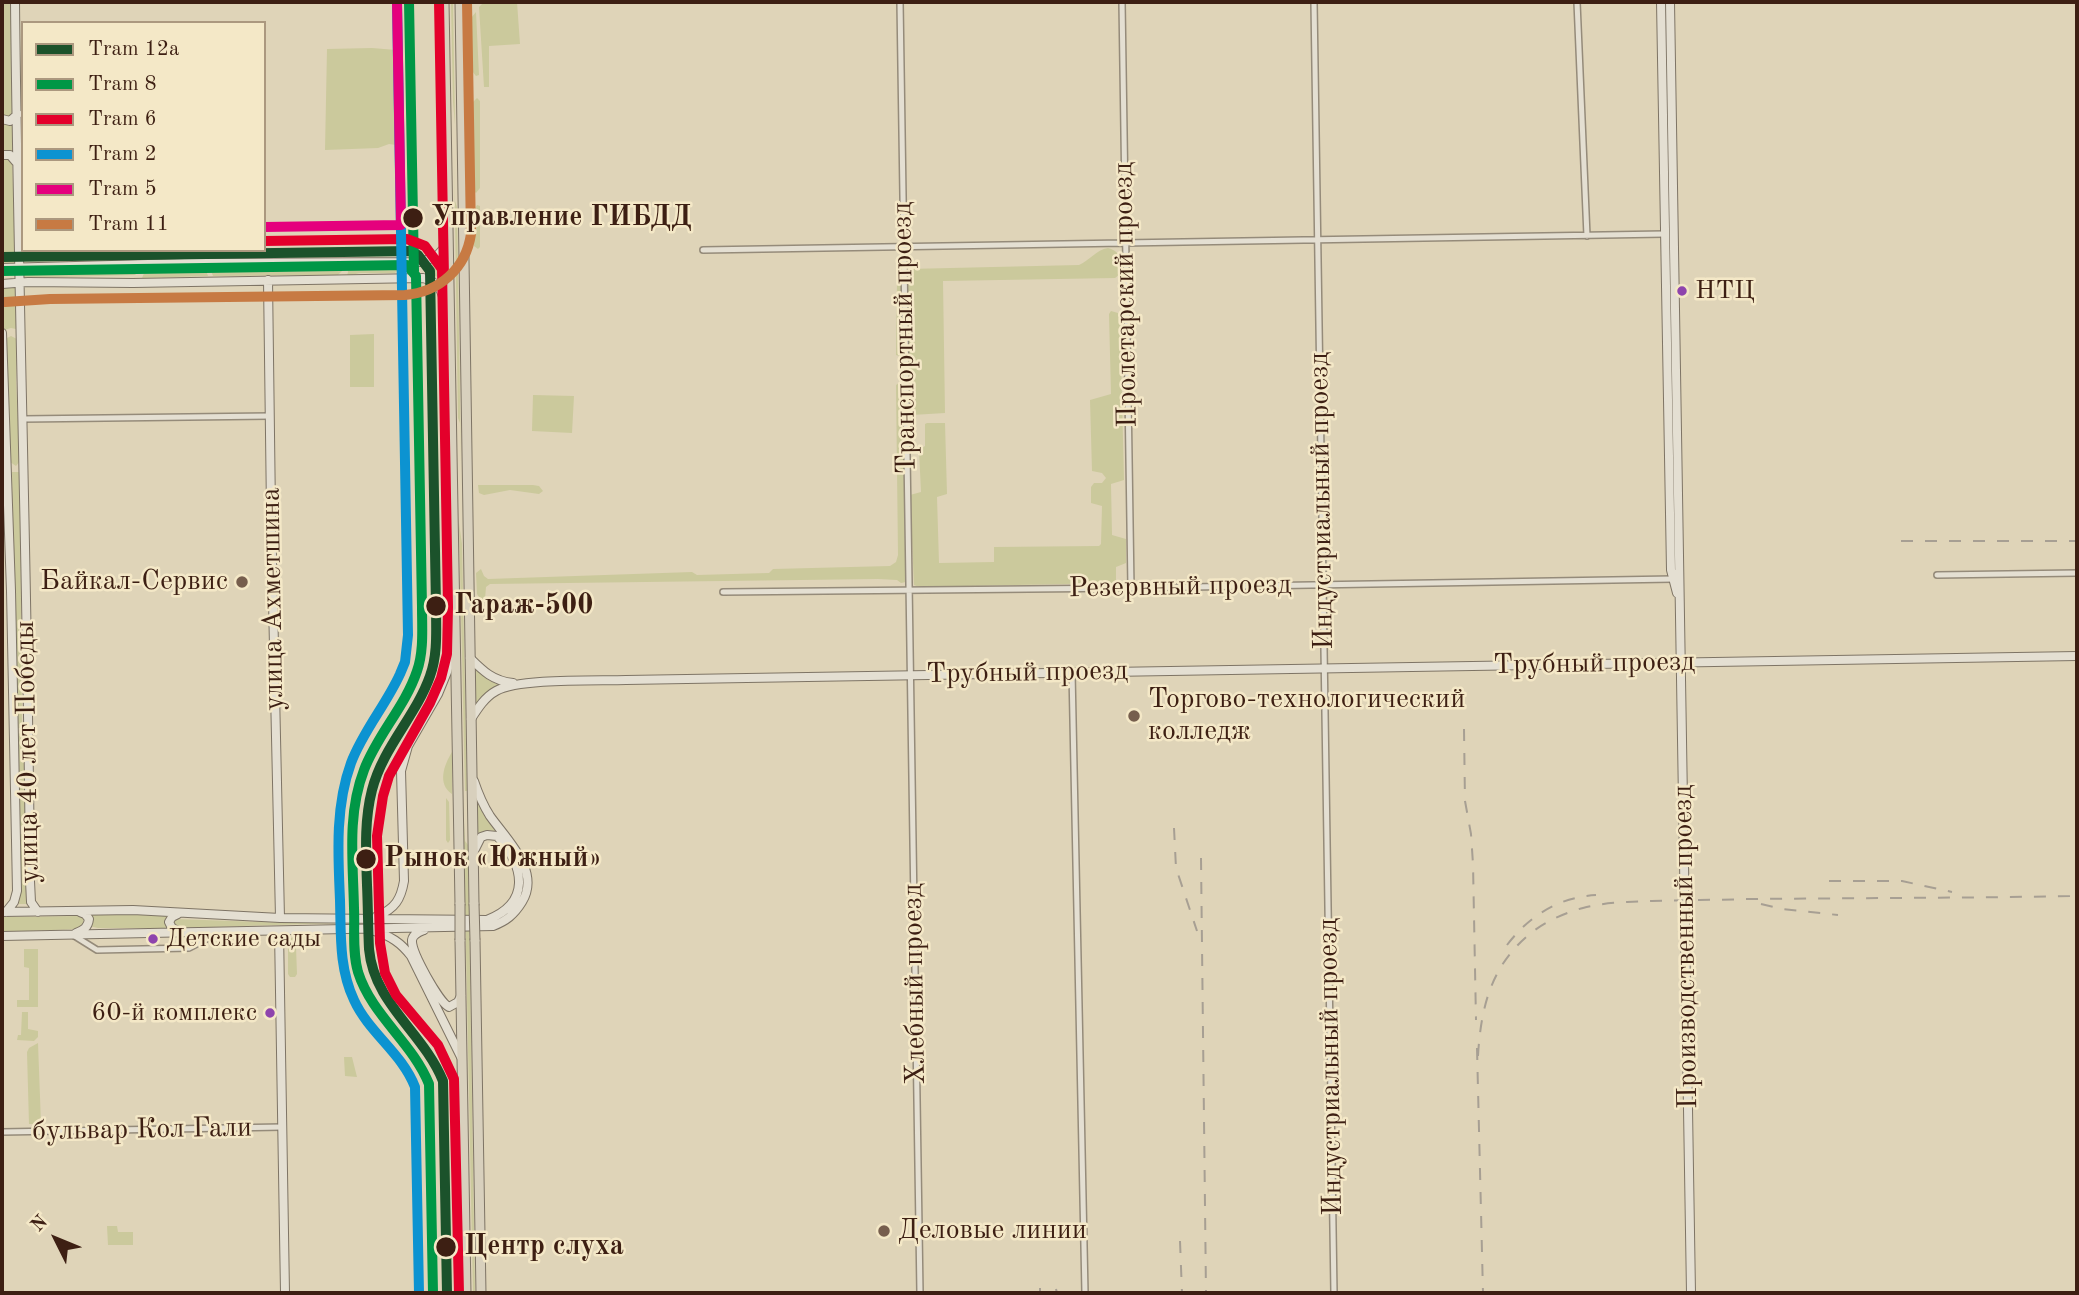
<!DOCTYPE html>
<html>
<head>
<meta charset="utf-8">
<style>
  body { margin:0 }
  #map { position:relative; width:2079px; height:1295px; overflow:hidden; background:#dfd4b8; font-family:"Old Standard TT",serif }
  canvas { display:block }
  .frame { position:absolute; inset:0; border:4px solid #3d1f13; pointer-events:none }
  .legend { position:absolute; left:21px; top:21px; width:245px; height:231px; box-sizing:border-box; background:#f4e8c7; border:2px solid #ab987f; margin:0; padding:9px 12px; list-style:none; font-size:21px; color:#3d1f13 }
  .legend li { display:flex; align-items:center; gap:14px; height:35px }
  .legend b { width:35px; border:2px solid #ab987f }
  .north { position:absolute; left:21px; top:1204px; width:70px; height:70px; -webkit-text-stroke:5px #f4e8c7; paint-order:stroke; rotate:313deg; font-size:19px; font-weight:700; line-height:28px; text-align:center; color:#3d1f13 }
  .north::after { content:''; display:block; margin:auto; width:24px; height:32px; background:#3d1f13; clip-path:polygon(50% 0,100% 100%,50% 72%,0 100%) }
</style>
</head>
<body>
<div id="map">
<canvas width="2079" height="1295"></canvas>
<div class="frame"></div>
<ul class="legend">
<li><b style="height:9px;background:#1b522b"></b>Tram 12а</li>
<li><b style="height:9px;background:#009746"></b>Tram 8</li>
<li><b style="height:9px;background:#e4002b"></b>Tram 6</li>
<li><b style="height:9px;background:#0c93d1"></b>Tram 2</li>
<li><b style="height:9px;background:#e5007d"></b>Tram 5</li>
<li><b style="height:9px;background:#c77a43"></b>Tram 11</li>
</ul>
<div class="north">N</div>
</div>
<script>
const g = document.querySelector('canvas').getContext('2d');
g.lineJoin = 'round';
function fillPath(path, color) { g.fillStyle = color; g.fill(path, 'evenodd'); }
function stroke(path, color, width, dash) { g.strokeStyle = color; g.lineWidth = width; g.lineCap = dash ? 'butt' : 'round'; g.setLineDash(dash || []); g.stroke(path); }
function drawText(font, color, halo, rows, align = 'center') {
  g.font = font + ' "Old Standard TT",serif'; g.lineWidth = 5; g.setLineDash([]); g.textBaseline = 'middle'; g.strokeStyle = halo; g.fillStyle = color; for (const [text, x, y, turn = 0] of rows) {
    g.save(); g.translate(x, y); g.rotate((+turn || 0) * Math.PI / 180); g.textAlign = isNaN(turn) ? turn : align; if (halo) g.strokeText(text, 0, 0); g.fillText(text, 0, 0); g.restore();
  }
}
const green = new Path2D(`
  M2,2H12L14,114L11,118L3,115V113Z
  M451,2H453L455,125L453,102Z
  M484,2H517L520,44L489,46V87H484L479,7Z
  M1664,2H1668L1671,212H1667Z
  M476,12L479,75L476,76L472,71L471,18Z
  M372,48L396,50V145L389,144L378,148L325,150L327,49Z
  M477,98L480,101V188L476,193L473,190V102Z
  M2,123H14L12,153L2,152Z
  M454,151L455,201L457,207L461,466L460,423L458,418Z
  M8,157L12,161L16,265L3,266L2,159Z
  M477,205L480,206V247L478,249L474,246L473,212Z
  M1108,248C1122,252 1123,262 1119,275L1115,278L943,281L945,413L912,415L909,413L907,272L908,269L1079,265C1090,260 1096,250 1108,248Z
  M446,253V286L438,277L432,275V261L443,257Z
  M209,265L206,270L208,276L142,278L145,271L142,267Z
  M339,265L342,271L338,275L213,276L211,271L214,267Z
  M396,265L399,269L395,273H360L347,276L348,272L347,266Z
  M136,267L139,272L135,275L22,278V269Z
  M900,281H902L904,355L902,357L896,355L897,283Z
  M3,284H18V322L16,329L11,328L4,330Z
  M1111,311L1118,313L1120,317L1124,480L1111,484L1112,535L1126,539V563L1116,567V580L1113,583L919,587L914,585L910,495L921,492L919,450L925,446V424L927,423H945L947,494L937,497L939,563L994,562V547L1099,546L1101,544L1102,506L1091,503V487L1094,483H1102L1106,478L1102,473L1092,471L1090,400L1111,394L1109,314Z
  M374,334V387H350V335Z
  M11,336L17,339L16,382L20,461L16,466L10,462L5,339Z
  M899,383L905,385L906,582L901,583L897,580L878,579L490,584L486,587L485,599L481,600L477,594L476,573L481,569L484,576L488,579L692,572L697,575L769,573L773,569L890,566L896,562L898,555L896,385Z
  M533,395L574,396L572,433L532,431Z
  M12,472H20L22,728H16Z
  M478,485H533L539,486L543,491L539,494L510,490L484,495L479,493Z
  M459,523L462,544L467,791H465Z
  M475,665C482,677 491,684 506,686L475,708Z
  M21,733L23,735L26,826L22,827L19,824L17,734Z
  M452,752V794C437,784 444,765 452,752Z
  M446,798L449,802L450,840L448,843L446,840Z
  M463,803L465,841L468,845L475,1293H473Z
  M477,803L501,834L500,835C493,829 485,828 478,835Z
  M20,834H27V904H19L18,844Z
  M89,913L167,916L166,920L168,928H98L89,926Z
  M80,916L83,918L84,924L78,929L2,932V917Z
  M175,919L289,923L336,922V923L180,928L175,926L173,921Z
  M311,936L309,942L296,947L297,974L295,977H290L288,974V942L290,938Z
  M24,949H38V1007H17V1000H29V968L24,967Z
  M22,1012H28V1029L38,1031V1037L34,1041L17,1040L18,1035H21Z
  M38,1043L41,1124H29L27,1052L29,1048Z
  M344,1057H352L357,1077L345,1076Z
  M107,1226H117L118,1232H133V1245H108Z`);
const street = new Path2D(`
  M900,2L920,1293
  M1122,2L1131,588
  M1314,2L1334,1293
  M1577,2L1587,236
  M703,250L1664,234
  M23,419L270,416
  M1937,575L2077,573
  M723,592L1131,588L1673,579
  M1072,672L1085,1293
  M73,935L97,950L189,948L216,934
  M2,1132L282,1127`);
const secondary = new Path2D(`
  M15,2C18,295 28,588 30,881L31,902L38,912
  M1661,2L1671,570L1677,593
  M1670,2L1691,1293
  M2,119L10,121L18,114
  M2,155H10L16,162
  M2,268L185,263L420,262L436,257L444,248L443,210L446,201
  M268,280L271,511L280,918
  M2,284L28,282L133,283L423,278C449,284 442,306 449,326
  M2,333L11,591L17,891L14,902L6,912
  M470,658C483,671 493,681 513,683
  M471,719C478,708 485,697 496,691C519,678 597,681 626,680L2077,656
  M2,912L133,910L280,918L487,920C531,903 525,867 497,836L487,835L481,837L474,851
  M178,914L172,917L169,922L172,928L181,932
  M377,916C395,909 401,899 404,881L401,771L408,746L438,694L447,672L454,645
  M424,930C419,932 413,934 412,940C411,952 439,1002 449,1007L458,1002L461,996
  M279,931L285,1293
  M374,931C391,936 401,943 411,956L461,1057
  M76,933C83,930 88,928 89,919L85,914L80,912
  M2,936L493,926C506,921 514,915 522,902C541,871 507,840 490,816C483,805 478,793 474,781`);
const primary = new Path2D(`
  M444,2L460,904
  M460,2L474,904
  M460,940L466,1293
  M475,940L481,1293`);
const rail = new Path2D(`
  M1901,541H2077
  M1464,729L1465,801L1471,834L1473,864L1476,1020
  M1174,828L1176,868L1197,931
  M1201,858L1206,1293
  M1829,881H1902L1952,892
  M1761,904L1782,909L1838,915
  M1507,945C1529,916 1559,897 1596,895
  M1477,1048L1483,1293
  M1478,1056C1481,1005 1492,962 1535,930C1549,920 1567,912 1583,908C1605,902 1629,902 1652,901C1684,900 1716,900 1748,899C1858,898 1967,898 2077,896
  M1180,1241L1182,1293
  M1040,1288V1293
  M1056,1289L1057,1293`);
const primaryBridge = new Path2D(`
  M460,904V940
  M474,904L475,940`);
const tram1 = new Path2D(`
  M2,257L411,251L418,255L430,271L436,607C436,630 438,654 430,676C416,716 383,747 372,790C364,821 366,853 367,885C368,906 368,928 369,949C374,1004 423,1032 443,1081L447,1293`);
const tram2 = new Path2D(`
  M409,2L414,271
  M2,271L407,265L416,276L422,607C422,628 424,651 417,671C405,707 377,735 364,770C347,814 353,861 354,908C355,929 352,951 358,972C372,1016 412,1042 429,1084L433,1293`);
const tram3 = new Path2D(`
  M439,2L444,278
  M264,241L407,239L425,246L442,269L448,607L447,654L441,678L430,703L389,776L383,796L377,836L380,943L385,973L396,995L438,1045L454,1079L459,1293`);
const tram4 = new Path2D(`
  M397,2L408,635L405,662L400,674C386,705 363,731 351,763C335,807 338,854 340,900C341,935 339,968 354,1000C369,1033 402,1053 415,1087L419,1293`);
const tram5 = new Path2D(`
  M264,227L401,225L397,2`);
const tram6 = new Path2D(`
  M5,302L50,299L405,295C440,292 466,268 471,234L467,2`);
const markers = [
  [413,218,11,"#3d1f13"],
  [1682,291,6,"#8e44ad"],
  [242,582,7,"#765e4d"],
  [436,606,11,"#3d1f13"],
  [1134,716,7,"#765e4d"],
  [366,859,11,"#3d1f13"],
  [153,939,6,"#8e44ad"],
  [270,1013,6,"#8e44ad"],
  [884,1231,7,"#765e4d"],
  [446,1247,11,"#3d1f13"]
];
const busNames = [
  ["НТЦ",1695,291],
  ["Детские сады",166,939],
  ["60-й комплекс",257,1013,"right"]
];
const stopNames = [
  ["Управление ГИБДД",431,218],
  ["Гараж-500",454,606],
  ["Рынок «Южный»",384,859],
  ["Центр слуха",464,1247]
];
const streetNames = [
  ["Пролетарский проезд",1126,295,-91],
  ["Транспортный проезд",905,338,-91],
  ["Индустриальный проезд",1322,501,-91],
  ["Резервный проезд",1180,587,-1],
  ["улица Ахметшина",273,599,-91],
  ["Трубный проезд",1594,664,-1],
  ["Трубный проезд",1027,673,-1],
  ["улица 40 лет Победы",28,752,-91],
  ["Производственный проезд",1686,947,-91],
  ["Хлебный проезд",915,984,-91],
  ["Индустриальный проезд",1331,1067,-91],
  ["бульвар Кол Гали",142,1130,-1]
];
const poiNames = [
  ["Байкал-Сервис",228,582,"right"],
  ["Торгово-технологический",1148,700],
  ["колледж",1148,732],
  ["Деловые линии",898,1231]
];
fillPath(green, '#cbc99c');
stroke(street, '#958b7a', 8);
stroke(secondary, '#7e7465', 10);
stroke(primary, '#7e7465', 11);
stroke(street, '#e4dfd2', 5);
stroke(secondary, '#e4dfd2', 8);
stroke(primary, '#d8d0bd', 9);
stroke(rail, '#a79f93', 2, [12, 12]);
stroke(primaryBridge, '#7e7465', 11, []);
stroke(primaryBridge, '#d8d0bd', 9);
stroke(tram1, '#1b522b', 10);
stroke(tram2, '#009746', 10);
stroke(tram3, '#e4002b', 10);
stroke(tram4, '#0c93d1', 10);
stroke(tram5, '#e5007d', 10);
stroke(tram6, '#c77a43', 10);
for (const [x, y, r, color] of markers) { const dot = new Path2D(); dot.arc(x, y, r, 0, 2 * Math.PI); g.fillStyle = color; g.fill(dot); stroke(dot, '#f4e8c7', 2.5); }
drawText('26px', '#3d1f13', '#f4e8c7', busNames, 'left');
drawText('bold 28px', '#3d1f13', '#f4e8c7', stopNames, 'left');
drawText('28px', '#3d1f13', '#f4e8c7', streetNames);
drawText('28px', '#3d1f13', '#f4e8c7', poiNames, 'left');
</script>
</body>
</html>
